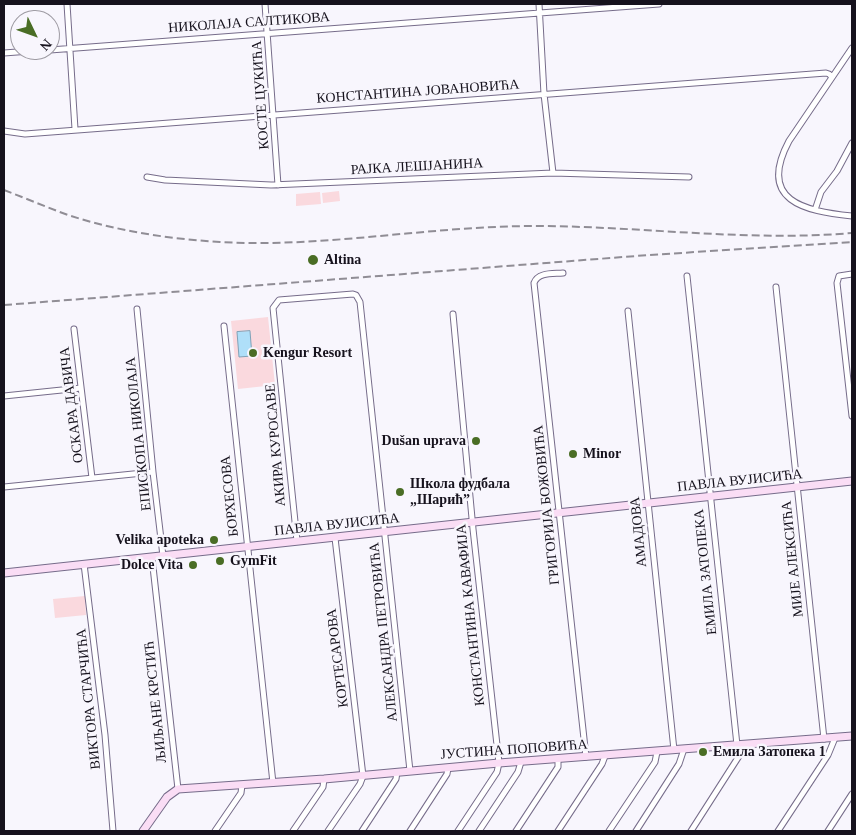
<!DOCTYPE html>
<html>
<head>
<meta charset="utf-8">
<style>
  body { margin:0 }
  #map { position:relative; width:856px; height:835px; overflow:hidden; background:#f8f6fd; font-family:Georgia,serif }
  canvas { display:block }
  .frame { position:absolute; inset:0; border:5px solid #16121d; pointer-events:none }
  .north { position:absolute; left:10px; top:10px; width:50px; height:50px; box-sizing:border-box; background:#f8f6fd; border:1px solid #9e9ba3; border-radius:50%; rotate:132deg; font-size:14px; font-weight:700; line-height:20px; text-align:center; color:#16121d }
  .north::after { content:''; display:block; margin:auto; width:18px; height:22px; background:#4a6d25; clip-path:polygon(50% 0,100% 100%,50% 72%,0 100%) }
</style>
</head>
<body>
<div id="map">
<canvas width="856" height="835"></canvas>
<div class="frame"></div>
<div class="north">N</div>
</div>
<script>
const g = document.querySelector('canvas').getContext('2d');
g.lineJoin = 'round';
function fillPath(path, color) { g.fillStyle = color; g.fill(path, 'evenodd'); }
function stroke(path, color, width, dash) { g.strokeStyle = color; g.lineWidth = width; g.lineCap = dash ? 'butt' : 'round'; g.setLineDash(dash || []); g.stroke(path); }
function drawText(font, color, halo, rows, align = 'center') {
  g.font = font + ' Georgia,serif'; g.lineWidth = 5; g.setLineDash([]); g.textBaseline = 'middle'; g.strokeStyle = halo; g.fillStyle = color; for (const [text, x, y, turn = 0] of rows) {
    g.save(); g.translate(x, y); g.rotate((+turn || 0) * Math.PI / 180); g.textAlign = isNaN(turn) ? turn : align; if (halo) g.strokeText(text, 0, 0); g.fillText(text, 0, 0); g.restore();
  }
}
const green = new Path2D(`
  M339,191L340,201L323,203L322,193Z
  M320,192L321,204L296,206V194Z
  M268,317L275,385L238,389L231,321Z
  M85,596L86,615L55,618L53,599Z`);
const water = new Path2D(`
  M250,331L252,356L239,357L237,332Z`);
const street = new Path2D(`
  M67,4L75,129
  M265,4L278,185
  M539,4L544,94L553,173
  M852,48L789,141C757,201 804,211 852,216
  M50,50L659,4
  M4,53L43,50
  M4,131L25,134L826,73L829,74L832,77
  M147,177L165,180L271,185L553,173L689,177
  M815,210L821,192L837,171L852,143
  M563,273C553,274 538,272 534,283L586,757
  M852,274L839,276L837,283L852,416
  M687,276L737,745
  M776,287L824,739
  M137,309L153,472L163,556
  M628,311L674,750
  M453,314L473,529L499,763L497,772L458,831
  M224,326L273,783
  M74,329L92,478
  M4,396L81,388
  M4,487L153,472
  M297,541L273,308L279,300L353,294L356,295L360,302L410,771
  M152,558L178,789
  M84,564L105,735L113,831
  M215,831L241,793L242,785
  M293,831L323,787L324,779
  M328,831L360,784L363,776L335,538
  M362,831L396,779L397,772
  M410,831L447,774L448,768
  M479,831L518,772L521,762
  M516,831L558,767V759
  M558,831L602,764L605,756
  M609,831L655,762L657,752
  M636,831L679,764L684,749
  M691,831L741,753L743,745
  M778,831L828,755L835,738
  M828,831L852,794`);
const secondary = new Path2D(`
  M4,573L852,481
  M143,831L167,797L178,789L324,779L499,763L852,736`);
const rail = new Path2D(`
  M4,190C25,198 46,207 68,215C117,231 169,239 220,242C325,248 429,226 534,226C640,226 746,242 852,233
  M4,305L649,255L852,242`);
const markers = [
  [313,260,6,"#4a6d25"],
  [253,353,5,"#4a6d25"],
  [476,441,5,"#4a6d25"],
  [573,454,5,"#4a6d25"],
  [400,492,5,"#4a6d25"],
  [214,540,5,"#4a6d25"],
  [220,561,5,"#4a6d25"],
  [193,565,5,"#4a6d25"],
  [703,752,5,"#4a6d25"]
];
const streetNames = [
  ["НИКОЛАЈА САЛТИКОВА",249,23,-4],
  ["КОНСТАНТИНА ЈОВАНОВИЋА",418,92,-4],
  ["КОСТЕ ЦУКИЋА",261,95,-94],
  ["РАЈКА ЛЕШЈАНИНА",417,167,-3],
  ["ОСКАРА ДАВИЧА",72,405,-97],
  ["ЕПИСКОПА НИКОЛАЈА",139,434,-96],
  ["АКИРА КУРОСАВЕ",276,445,-95],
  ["ПАВЛА ВУЈИСИЋА",740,481,-6],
  ["БОРХЕСОВА",230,496,-96],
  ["ГРИГОРИЈА БОЖОВИЋА",547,505,-96],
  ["ПАВЛА ВУЈИСИЋА",337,525,-6],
  ["АМАДОВА",639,532,-96],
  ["МИЈЕ АЛЕКСИЋА",793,559,-96],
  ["ЕМИЛА ЗАТОПЕКА",706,572,-96],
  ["КОНСТАНТИНА КАВАФИЈА",471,615,-96],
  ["АЛЕКСАНДРА ПЕТРОВИЋА",384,632,-96],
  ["КОРТЕСАРОВА",338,658,-97],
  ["ВИКТОРА СТАРЧИЋА",89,699,-96],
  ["ЉИЉАНЕ КРСТИЋ",156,702,-96],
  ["ЈУСТИНА ПОПОВИЋА",514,750,-4]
];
const poiNames = [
  ["Altina",324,260],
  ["Kengur Resort",263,353],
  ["Dušan uprava",466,441,"right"],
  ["Minor",583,454],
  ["Школа фудбала",410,484],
  ["„Шарић”",410,500],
  ["Velika apoteka",204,540,"right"],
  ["GymFit",230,561],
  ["Dolce Vita",183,565,"right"],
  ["Емила Затопека 1",713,752]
];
fillPath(green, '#fad9de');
fillPath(water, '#afdff9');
stroke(water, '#81a2b7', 1);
stroke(street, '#766c8a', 7);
stroke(secondary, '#766c8a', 9);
stroke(street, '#fff', 5);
stroke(secondary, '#faddf5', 7);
stroke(rail, '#908d95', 2, [8, 4]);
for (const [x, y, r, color] of markers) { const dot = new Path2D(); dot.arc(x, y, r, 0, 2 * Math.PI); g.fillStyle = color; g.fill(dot); stroke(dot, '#f8f6fd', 2); }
drawText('14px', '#16121d', '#f8f6fd', streetNames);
drawText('bold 14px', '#16121d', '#f8f6fd', poiNames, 'left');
</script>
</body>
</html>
